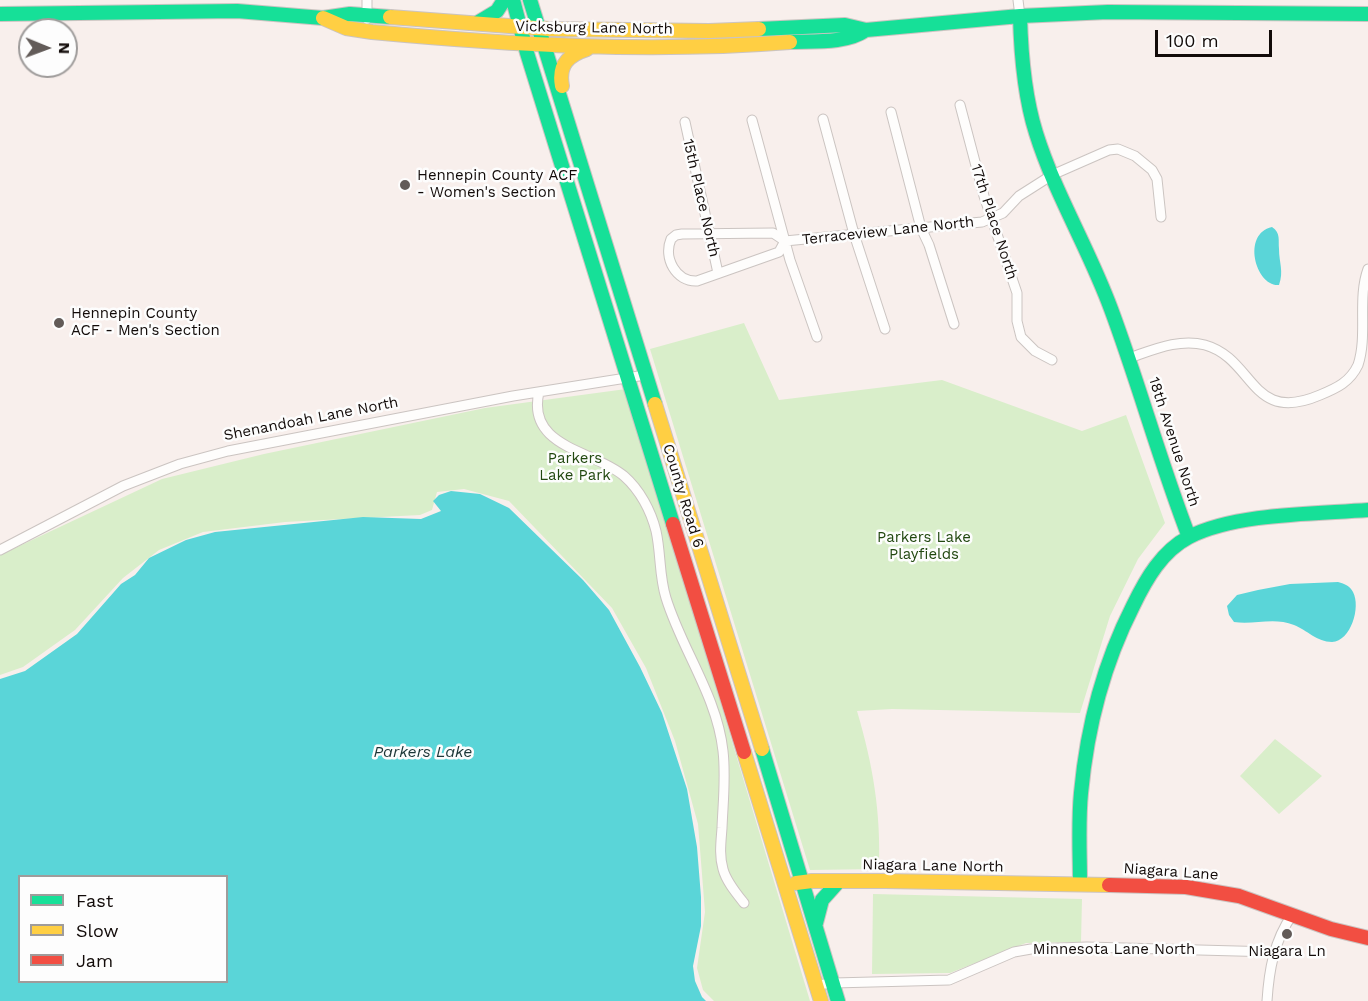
<!DOCTYPE html>
<html>
<head>
<meta charset="utf-8">
<style>
  body { margin:0 }
  #map { position:relative; width:1368px; height:1001px; overflow:hidden; background:#f8efec; font-family:"Work Sans",sans-serif }
  canvas { display:block }
  .legend { position:absolute; left:18px; top:875px; width:210px; height:108px; box-sizing:border-box; background:#fdfdfd; border:2px solid #9f9c9b; margin:0; padding:8px 10px; list-style:none; font-size:18px; color:#120b09 }
  .legend li { display:flex; align-items:center; gap:12px; height:30px }
  .legend b { width:30px; border:2px solid #9f9c9b }
  .north { position:absolute; left:18px; top:18px; width:60px; height:60px; box-sizing:border-box; background:#fdfdfd; border:2px solid #9f9c9b; border-radius:50%; rotate:91deg; font-size:16px; font-weight:700; line-height:24px; text-align:center; color:#120b09 }
  .north::after { content:''; display:block; margin:auto; width:21px; height:27px; background:#625b58; clip-path:polygon(50% 0,100% 100%,50% 72%,0 100%) }
  .scale { position:absolute; left:1155px; top:30px; width:117px; height:27px; box-sizing:border-box; border:3px solid #120b09; border-top:0; padding-left:8px; font-size:18px; line-height:21px; white-space:nowrap; color:#120b09; -webkit-text-stroke:4px #fdfdfd; paint-order:stroke }
</style>
</head>
<body>
<div id="map">
<canvas width="1368" height="1001"></canvas>
<ul class="legend">
<li><b style="height:8px;background:#16e098"></b>Fast</li>
<li><b style="height:8px;background:#ffcf43"></b>Slow</li>
<li><b style="height:8px;background:#f24e42"></b>Jam</li>
</ul>
<div class="north">N</div>
<div class="scale">100 m</div>
</div>
<script>
const g = document.querySelector('canvas').getContext('2d');
g.lineJoin = 'round';
function fillPath(path, color) { g.fillStyle = color; g.fill(path, 'evenodd'); }
function stroke(path, color, width, dash) { g.strokeStyle = color; g.lineWidth = width; g.lineCap = dash ? 'butt' : 'round'; g.setLineDash(dash || []); g.stroke(path); }
function drawText(font, color, halo, rows, align = 'center') {
  g.font = font + ' "Work Sans",sans-serif'; g.lineWidth = 5; g.setLineDash([]); g.textBaseline = 'middle'; g.strokeStyle = halo; g.fillStyle = color; for (const [text, x, y, turn = 0] of rows) {
    g.save(); g.translate(x, y); g.rotate((+turn || 0) * Math.PI / 180); g.textAlign = isNaN(turn) ? turn : align; if (halo) g.strokeText(text, 0, 0); g.fillText(text, 0, 0); g.restore();
  }
}
const green = new Path2D(`
  M744,323L779,400L942,380L1082,431L1126,415L1165,523L1138,559L1110,616L1080,713L892,709L857,711C873,765 881,812 879,869L810,870L650,349Z
  M626,389L810,1001H714L703,990L697,968L705,912L698,824L675,741L646,668L612,608L509,501L464,489L437,492L432,510L420,515L285,522L203,532L159,550L123,578L75,630L23,667L0,675V555L162,479L264,454L485,408Z
  M1275,739L1322,776L1279,814L1240,776Z
  M873,894L1082,899L1081,942L1026,943L950,973L872,974Z`);
const water = new Path2D(`
  M1272,227C1281,233 1278,240 1279,249C1279,263 1284,271 1279,285C1256,287 1241,234 1272,227Z
  M451,491L480,494L509,508L583,580L609,610L640,667L662,713L687,789L697,847L701,897V926L693,966L695,981L702,997L706,1001H0V679L25,671L77,634L121,584L135,575L149,558L186,540L215,532L363,517L421,519L441,511L433,501L439,495ZM226,876V982H20V876Z
  M1338,582C1345,584 1350,586 1353,592C1361,607 1351,641 1332,642C1317,642 1307,630 1294,625C1274,617 1254,625 1234,622L1229,615L1227,606L1237,595L1258,590L1290,584Z`);
const street = new Path2D(`
  M1018,0L1020,16
  M367,19V0
  M960,105L984,196L1017,293V321L1021,337L1035,351L1052,360
  M891,112L921,228L929,245L954,324
  M823,119L854,234L885,329
  M752,120L790,260L817,337
  M685,122L718,273
  M773,233L785,241L779,252L697,281C676,282 663,258 671,239L676,235L682,234Z
  M785,241L982,222L1003,213L1019,196L1052,175L1109,150L1118,149L1135,156L1152,170L1157,179L1161,217
  M1129,358C1153,350 1179,338 1205,345C1255,359 1250,425 1320,395C1337,388 1350,382 1358,365C1368,335 1357,299 1368,269
  M539,392C526,448 594,450 624,476C640,490 651,511 656,531C661,553 659,576 666,598C682,650 717,696 723,751C726,777 723,802 722,828C721,842 719,855 723,869C726,881 736,893 744,903
  M0,550L123,486L180,464L228,451L513,396L645,375
  M816,985L834,983L949,980L1014,952L1031,949L1087,947L1274,952
  M1267,1001C1269,970 1274,941 1292,915`);
const fast = new Path2D(`
  M513,0L527,53L673,524
  M530,0L655,404
  M0,14L237,11L323,18L350,14L390,17
  M1020,16C1021,55 1024,95 1036,133C1055,194 1089,249 1111,309C1139,384 1160,462 1189,537
  M477,23L497,11L504,0
  M759,29L845,25L866,30L1020,16L1108,12L1368,14
  M790,42C813,41 846,44 866,30
  M762,749L838,1001
  M1080,884C1080,854 1078,823 1081,793C1087,728 1103,665 1133,606C1146,579 1162,551 1189,537C1236,513 1315,514 1368,510
  M816,923L822,900L839,881`);
const slow = new Path2D(`
  M390,17L549,29L709,31L759,29
  M323,18L346,28L372,32C511,45 651,53 790,42
  M562,86C558,65 568,55 587,49
  M655,404L762,749
  M744,752L821,1001
  M796,883L812,881H885L1109,885`);
const jam = new Path2D(`
  M673,524L744,752
  M1109,885L1186,887L1239,896L1331,929L1368,938`);
const markers = [
  [405,185,6,"#625b58"],
  [59,323,6,"#625b58"],
  [1287,934,6,"#625b58"]
];
const streetNames = [
  ["Vicksburg Lane North",594,28,1],
  ["15th Place North",701,198,77],
  ["17th Place North",994,222,72],
  ["Terraceview Lane North",888,231,-6],
  ["Shenandoah Lane North",311,419,-11],
  ["18th Avenue North",1174,442,72],
  ["County Road 6",683,496,73],
  ["Niagara Lane North",933,866,1],
  ["Niagara Lane",1171,872,4],
  ["Minnesota Lane North",1114,950]
];
const poiNames = [
  ["Hennepin County ACF",417,176],
  ["- Women's Section",417,193],
  ["Hennepin County",71,314],
  ["ACF - Men's Section",71,331],
  ["Niagara Ln",1287,952,"center"]
];
const parkNames = [
  ["Parkers",575,459],
  ["Lake Park",575,476],
  ["Parkers Lake",924,538],
  ["Playfields",924,555]
];
const waterNames = [
  ["Parkers Lake",423,752]
];
fillPath(green, '#d9eeca');
fillPath(water, '#5ad5d8');
stroke(street, '#cbc4c1', 11);
stroke(fast, '#cbc4c1', 16);
stroke(slow, '#cbc4c1', 16);
stroke(jam, '#cbc4c1', 16);
stroke(street, '#fefdfc', 9);
stroke(fast, '#16e098', 14);
stroke(slow, '#ffcf43', 14);
stroke(jam, '#f24e42', 14);
for (const [x, y, r, color] of markers) { const dot = new Path2D(); dot.arc(x, y, r, 0, 2 * Math.PI); g.fillStyle = color; g.fill(dot); stroke(dot, '#fdfdfd', 2); }
drawText('15px', '#120b09', '#fdfdfd', streetNames);
drawText('15px', '#120b09', '#fdfdfd', poiNames, 'left');
drawText('15px', '#224810', '#fdfdfd', parkNames);
drawText('italic 16px', '#1c3637', '#fdfdfd', waterNames);
</script>
</body>
</html>
